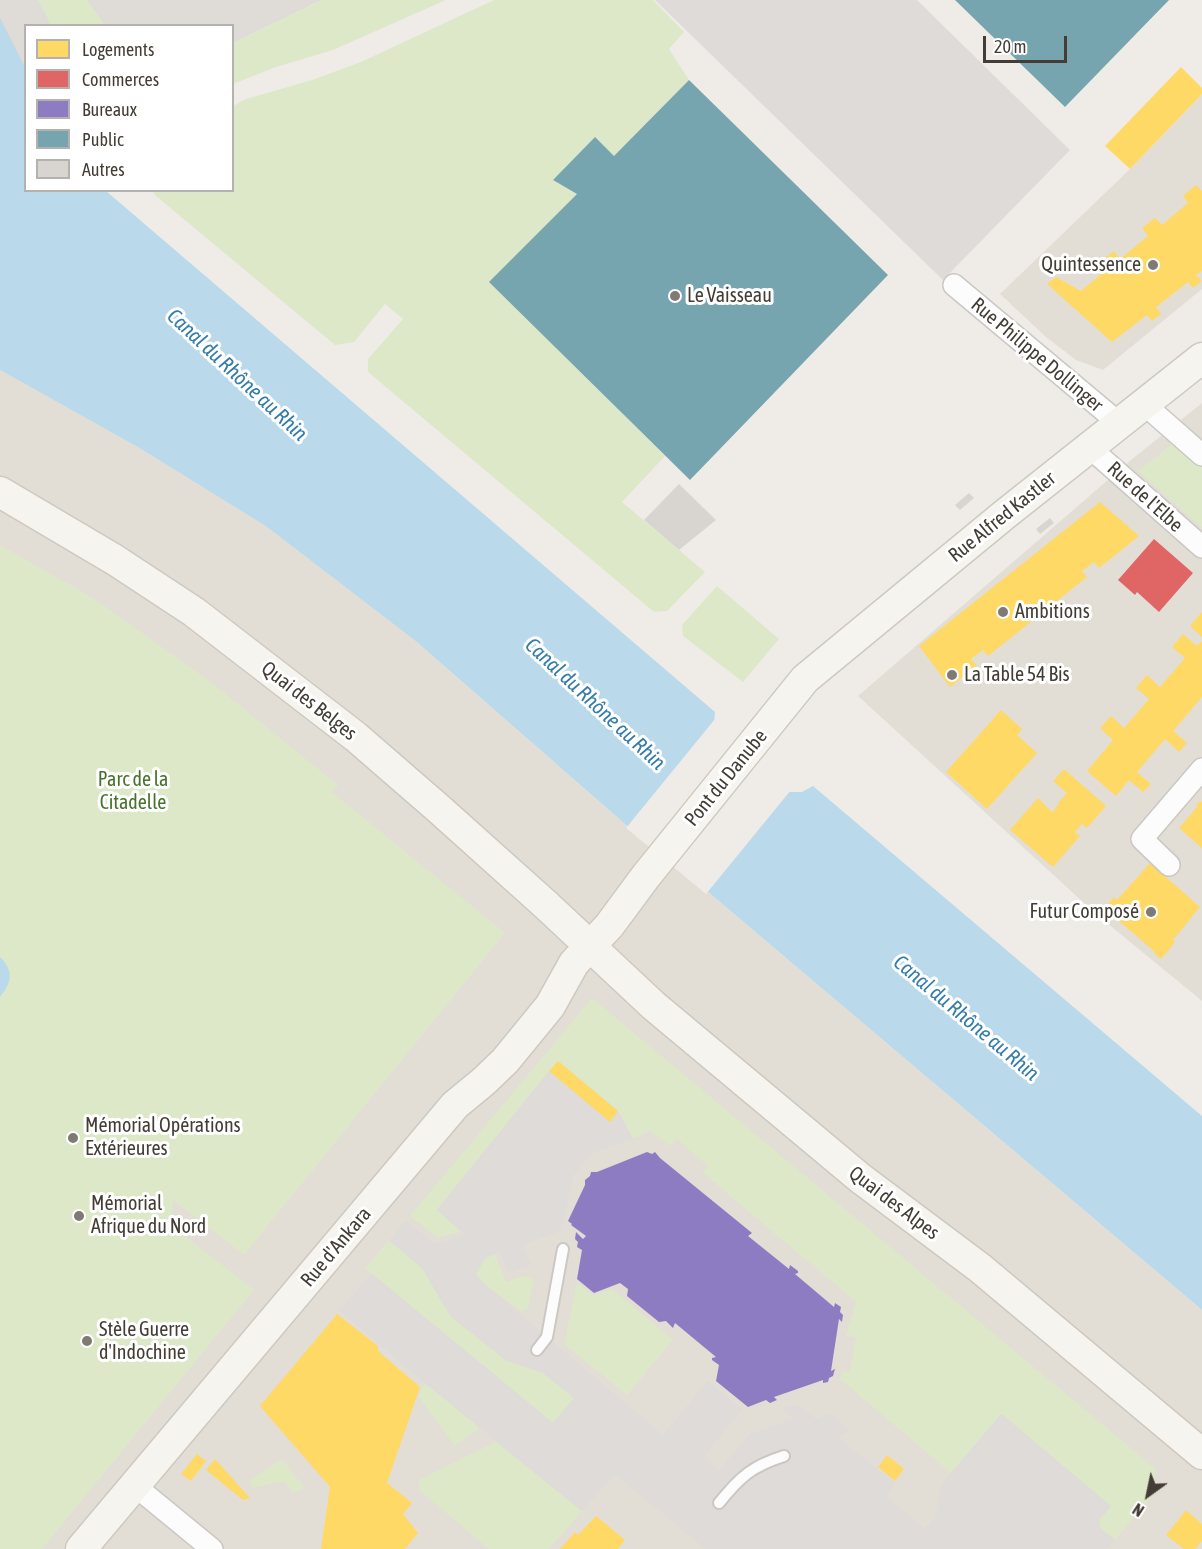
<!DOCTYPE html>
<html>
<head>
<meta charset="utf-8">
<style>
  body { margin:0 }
  #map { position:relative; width:1202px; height:1549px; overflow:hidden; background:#efece8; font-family:"Asap Condensed",sans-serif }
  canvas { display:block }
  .legend { position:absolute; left:24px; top:24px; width:210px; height:168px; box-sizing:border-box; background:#fff; border:2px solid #b4b1ae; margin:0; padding:8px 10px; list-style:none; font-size:18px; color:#443d35 }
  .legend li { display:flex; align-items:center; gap:12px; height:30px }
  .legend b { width:30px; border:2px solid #b4b1ae }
  .north { position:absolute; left:1118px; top:1465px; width:60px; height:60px; -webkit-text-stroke:4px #fff; paint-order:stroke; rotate:213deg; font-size:16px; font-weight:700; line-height:24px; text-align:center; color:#443d35 }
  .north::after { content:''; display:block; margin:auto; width:21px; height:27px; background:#443d35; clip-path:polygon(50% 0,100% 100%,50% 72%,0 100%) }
  .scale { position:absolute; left:983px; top:36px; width:84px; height:27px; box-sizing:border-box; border:3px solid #443d35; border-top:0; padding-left:8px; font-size:18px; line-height:21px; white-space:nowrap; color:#443d35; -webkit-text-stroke:4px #fff; paint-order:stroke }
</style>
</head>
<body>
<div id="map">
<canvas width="1202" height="1549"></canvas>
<ul class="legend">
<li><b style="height:16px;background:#ffd966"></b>Logements</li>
<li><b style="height:16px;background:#e06666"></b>Commerces</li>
<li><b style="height:16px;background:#8e7cc3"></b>Bureaux</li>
<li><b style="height:16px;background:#76a5af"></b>Public</li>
<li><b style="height:16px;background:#d8d5d1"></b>Autres</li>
</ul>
<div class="north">N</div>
<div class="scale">20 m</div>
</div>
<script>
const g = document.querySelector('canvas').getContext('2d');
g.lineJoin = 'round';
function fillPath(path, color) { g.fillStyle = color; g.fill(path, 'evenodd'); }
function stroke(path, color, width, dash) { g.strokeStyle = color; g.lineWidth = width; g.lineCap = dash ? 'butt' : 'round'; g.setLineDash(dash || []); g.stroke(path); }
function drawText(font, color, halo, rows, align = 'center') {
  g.font = font + ' "Asap Condensed",sans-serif'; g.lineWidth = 6; g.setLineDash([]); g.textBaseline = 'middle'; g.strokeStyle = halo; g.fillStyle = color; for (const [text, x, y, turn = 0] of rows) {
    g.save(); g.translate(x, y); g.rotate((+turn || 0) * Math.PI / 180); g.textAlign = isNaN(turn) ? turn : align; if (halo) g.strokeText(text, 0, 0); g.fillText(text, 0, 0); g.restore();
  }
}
const residential = new Path2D(`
  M1202,94V289L1103,370L1076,360L1046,337L1000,294L1130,169Z
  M0,370L141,449L267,527L418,643L625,824L707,891L1202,1310V1549H0Z
  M1202,403V1001L1096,914L858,696L1131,460Z`);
const industrial = new Path2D(`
  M0,0H322L233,43L232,26H26L25,134L0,117Z`);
const green = new Path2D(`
  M38,0H87L105,25H51Z
  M322,0H446L333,50L276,67L233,84V43Z
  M494,0H653L684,32L669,49L689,80L614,156L594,138L553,180L577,194L490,282L665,456L622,502L705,572L667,611L654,612L368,372V359L403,319L385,304L354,342L335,345L156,196L152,191L232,190L233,106L246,99L312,80L361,62Z
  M1176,441L1202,464V528L1138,471Z
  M0,545L93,598L211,682L338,785L332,792L505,933L244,1255L173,1200L171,1225L254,1290L42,1549H0Z
  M717,586L779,639L743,682L683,636L682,625Z
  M592,998L1156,1469L1151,1498L1115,1540L1100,1528V1519L1110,1506L1002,1414L951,1473L840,1379L842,1371L850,1372L856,1337L846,1336L856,1302L703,1173L708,1166L677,1139L670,1146L650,1131L633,1139L618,1111L558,1062L437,1210L462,1231L438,1238L410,1216Z
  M389,1240L422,1268L451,1317L507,1361L543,1373L575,1398L553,1423L365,1268Z
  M495,1254L506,1282L523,1276L534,1279L528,1308L522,1312L483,1283L475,1274L485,1258Z
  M577,1283L594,1295L612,1289L673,1340L627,1395L564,1344Z
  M425,1383L480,1428L455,1446L418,1396Z
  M496,1442L582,1511L549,1549H489L419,1490V1480Z
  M282,1459L305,1488L293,1493L284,1481L252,1488L250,1480Z`);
const parking = new Path2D(`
  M655,0H917L1070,150L943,280Z
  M549,1071L609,1121L618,1111L633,1139L592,1153L574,1174L561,1231L522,1245L531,1265L509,1273L500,1253L485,1258L476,1274L483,1283L663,1435L708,1381L742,1409L703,1457L719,1471L750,1434L793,1419L792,1417L782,1408L796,1404L816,1419L830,1414L850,1431L837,1437L895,1483L886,1497L925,1529L935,1518L941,1485L1001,1414L1111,1506L1100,1519V1528L1115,1540L1107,1549H706L615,1474L582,1511L425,1383L339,1310L372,1274L553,1423L574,1398L543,1373L507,1361L451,1317L422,1268L389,1240L406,1221L435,1244L465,1235L437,1210Z`);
const water = new Path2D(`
  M0,18L25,67L26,190L106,191L715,712L714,725L790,792H802L813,786L1202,1116V1310L707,891L625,824L418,643L267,527L141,449L0,370Z
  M0,957C14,971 12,982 0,997Z`);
const pier = new Path2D(`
  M717,709L718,712L717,723L791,789H794L791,790L706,894L626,828L715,719Z`);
const homes = new Path2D(`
  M1181,67L1202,88V94L1130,169L1105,146Z
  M1196,185L1202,191V271L1196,275L1202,281L1193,288L1188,282L1156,307L1161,314L1152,321L1147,315L1112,342L1047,284L1056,277L1081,291L1107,269L1101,261L1114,251L1120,259L1148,236L1142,228L1155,218L1162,225L1188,203L1183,196Z
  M1100,502L1139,536L1099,568L1094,562L1082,571L1087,577L988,656L983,650L971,659L977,666L950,687L919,646Z
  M1202,612V637L1190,626Z
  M1183,634L1197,646L1202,641V697L1173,731L1187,743L1179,752L1165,739L1137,772L1151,784L1143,792L1129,780L1116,796L1087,771L1113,740L1100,728L1111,716L1124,728L1149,699L1136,688L1147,675L1160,687L1185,658L1172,647Z
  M1001,710L1022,729L1017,735L1037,753L987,809L946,772Z
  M1064,769L1106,806L1087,828L1082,824L1075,832L1080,836L1053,867L1010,830L1038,798L1052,812L1059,804L1058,803L1067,793L1053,781Z
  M1200,801L1202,802V848L1179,828L1198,806L1196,805Z
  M1150,863L1200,907L1173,940L1175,942L1161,959L1154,953L1155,952L1111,914L1110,915L1103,910L1114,897L1117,900Z
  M558,1061L618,1111L610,1122L549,1071Z
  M337,1314L378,1346V1351L420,1387L387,1483L412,1503L403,1514L418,1533L405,1549H321L330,1487L260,1406Z
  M197,1454L206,1461L191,1481L181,1474Z
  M887,1455L904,1469L895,1481L878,1467Z
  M215,1459L250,1498L243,1500L206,1470Z
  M1186,1510L1202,1524V1541L1195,1549H1184L1166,1535Z
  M596,1516L625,1540L618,1549H560L575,1532L578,1535Z`);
const shops = new Path2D(`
  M1154,539L1193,573L1159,612L1137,592L1135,595L1118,580Z`);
const offices = new Path2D(`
  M647,1152L652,1154L655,1152L660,1158L752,1233L748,1236L789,1269L790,1265L798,1271V1273L795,1274L834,1307L835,1303L841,1307L840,1312L843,1315L842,1322L839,1319L831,1371L835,1369L833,1376L829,1378L828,1382L823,1383V1380L774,1397L777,1400L770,1403L766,1400L748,1407L716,1381L719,1365L712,1360V1358L716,1357L675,1323L673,1328L666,1321L659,1322L627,1296L628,1289L620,1283L594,1293L577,1279L582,1250L577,1247L578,1242L575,1239L576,1232L583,1239L586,1236L571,1225L572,1224L568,1221L585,1185V1180L590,1176L591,1172H597Z`);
const public = new Path2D(`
  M955,0H1169L1065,107Z
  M689,80L888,275L690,480L489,282L577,194L553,180L595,137L614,156Z`);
const building = new Path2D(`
  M679,484L716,520L679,550L644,520Z
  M969,493L974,498L960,510L955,505Z
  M1050,518L1054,523L1040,534L1036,529Z`);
const lane = new Path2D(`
  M537,1350L547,1337L563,1249
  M719,1503C740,1477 752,1466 784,1456`);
const street = new Path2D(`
  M954,285L1120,424
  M1144,404L1202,455
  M1089,447L1202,547
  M1169,865L1142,839L1202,769
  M134,1485L212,1549`);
const secondary = new Path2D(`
  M0,492L115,560L194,612L356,737L439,809L545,904L654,1006L860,1178L980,1268L1202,1454
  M81,1549L455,1105L483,1082L505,1061L550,1006L574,963L609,926L646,876L805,679L1004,515L1202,358`);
const markers = [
  [1153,265,6,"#807a74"],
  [675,296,6,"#807a74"],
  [1003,612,6,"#807a74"],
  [952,675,6,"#807a74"],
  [1151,912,6,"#807a74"],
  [73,1138,6,"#807a74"],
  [79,1216,6,"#807a74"],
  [87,1341,6,"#807a74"]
];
const poiNames = [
  ["Quintessence",1141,265,"right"],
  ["Le Vaisseau",687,296],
  ["Ambitions",1015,612],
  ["La Table 54 Bis",964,675],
  ["Futur Composé",1139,912,"right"],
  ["Mémorial Opérations",85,1126],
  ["Extérieures",85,1149],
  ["Mémorial",91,1204],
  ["Afrique du Nord",91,1227],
  ["Stèle Guerre",99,1330],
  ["d'Indochine",99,1353]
];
const streetNames = [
  ["Rue Philippe Dollinger",1037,355,40],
  ["Rue de l'Elbe",1145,497,42],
  ["Rue Alfred Kastler",1002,517,-39],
  ["Quai des Belges",309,701,38],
  ["Pont du Danube",726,778,-51],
  ["Quai des Alpes",894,1203,37],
  ["Rue d'Ankara",336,1247,-50]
];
const parkNames = [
  ["Parc de la",133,780],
  ["Citadelle",133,803]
];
const waterNames = [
  ["Canal du Rhône au Rhin",237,375,43],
  ["Canal du Rhône au Rhin",595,704,43],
  ["Canal du Rhône au Rhin",966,1018,40]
];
fillPath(residential, '#e3ded5');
fillPath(industrial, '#dfdbd6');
fillPath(green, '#dde8c9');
fillPath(parking, '#dedbd8');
fillPath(water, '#bad9eb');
fillPath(pier, '#efece8');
fillPath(homes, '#ffd966');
fillPath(shops, '#e06666');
fillPath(offices, '#8e7cc3');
fillPath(public, '#76a5af');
fillPath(building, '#d8d5d1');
stroke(lane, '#cbc8c4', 14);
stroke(street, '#cbc8c4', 24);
stroke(secondary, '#cec9c0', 33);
stroke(lane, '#fdfcfc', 10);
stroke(street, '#fdfcfc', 21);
stroke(secondary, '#f6f4ee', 30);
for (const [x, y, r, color] of markers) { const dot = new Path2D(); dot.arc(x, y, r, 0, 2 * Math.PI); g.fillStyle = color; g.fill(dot); stroke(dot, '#fff', 2); }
drawText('20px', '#443d35', '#fff', poiNames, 'left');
drawText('20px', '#443d35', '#fff', streetNames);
drawText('20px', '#48722b', '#fff', parkNames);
drawText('italic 21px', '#347caa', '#fff', waterNames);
</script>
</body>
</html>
